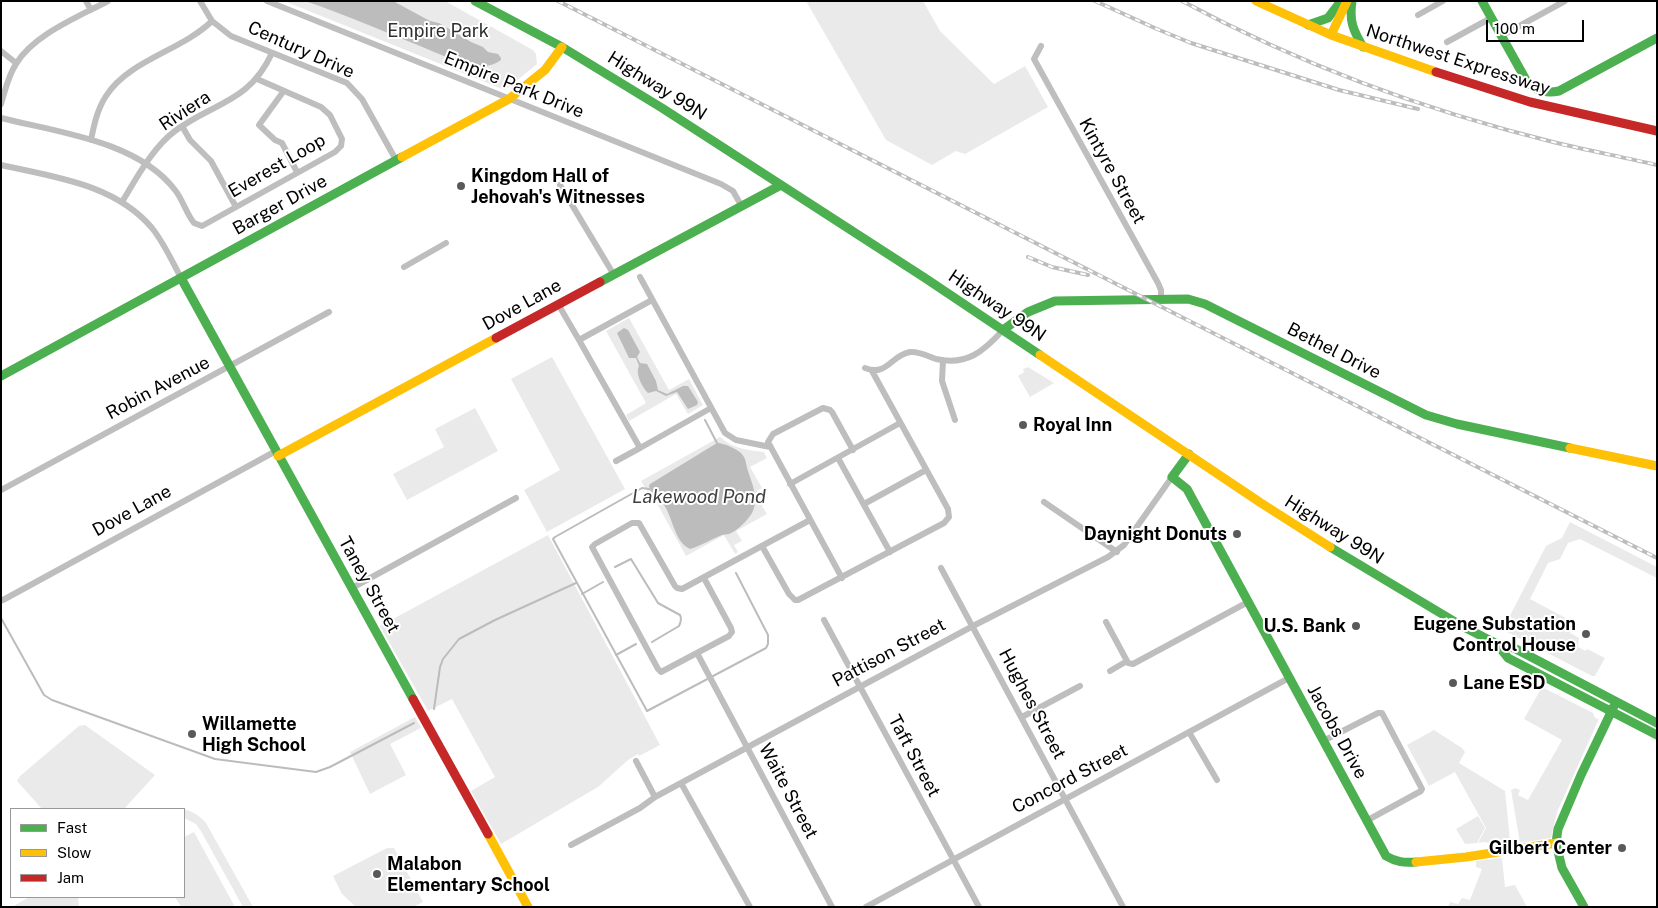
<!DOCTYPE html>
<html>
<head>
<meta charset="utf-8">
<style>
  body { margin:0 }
  #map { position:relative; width:1658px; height:908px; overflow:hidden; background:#fff; font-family:"Public Sans",sans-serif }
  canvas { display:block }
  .frame { position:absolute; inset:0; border:2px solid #000; pointer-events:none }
  .legend { position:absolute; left:10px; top:808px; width:175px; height:90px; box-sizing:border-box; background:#fff; border:1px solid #999; margin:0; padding:6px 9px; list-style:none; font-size:15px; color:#000 }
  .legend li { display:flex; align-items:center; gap:10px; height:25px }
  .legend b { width:25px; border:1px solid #999 }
  .scale { position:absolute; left:1486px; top:20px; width:98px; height:22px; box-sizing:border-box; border:2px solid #000; border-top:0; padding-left:6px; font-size:15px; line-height:18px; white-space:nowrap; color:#000; -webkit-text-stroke:4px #fff; paint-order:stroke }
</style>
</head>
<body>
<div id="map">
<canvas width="1658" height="908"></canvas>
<div class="frame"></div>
<ul class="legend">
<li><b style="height:6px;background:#4caf50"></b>Fast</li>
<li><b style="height:6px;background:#ffc107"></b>Slow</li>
<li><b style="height:6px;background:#c62828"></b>Jam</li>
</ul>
<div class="scale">100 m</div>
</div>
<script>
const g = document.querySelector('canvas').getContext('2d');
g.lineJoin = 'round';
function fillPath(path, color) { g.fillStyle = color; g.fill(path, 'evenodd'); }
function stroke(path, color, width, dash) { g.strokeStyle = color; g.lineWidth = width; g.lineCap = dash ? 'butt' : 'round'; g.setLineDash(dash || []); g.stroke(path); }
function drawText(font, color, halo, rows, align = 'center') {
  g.font = font + ' "Public Sans",sans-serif'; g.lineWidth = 4; g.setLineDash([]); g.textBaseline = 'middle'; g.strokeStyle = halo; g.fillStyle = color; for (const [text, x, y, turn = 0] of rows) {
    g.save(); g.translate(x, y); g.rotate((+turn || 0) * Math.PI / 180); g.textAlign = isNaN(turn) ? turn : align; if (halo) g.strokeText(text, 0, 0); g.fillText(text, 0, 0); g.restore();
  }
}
const green = new Path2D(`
  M284,1H445L533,50L536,54L537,64L505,90Z
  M806,1H923L940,31L994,84L1025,66L1048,107L965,154L956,151L932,165L886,140Z
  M629,318L669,390L689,379L703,405L688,414L676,394L629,421L626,415L646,403L606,331Z
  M552,357L625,489L547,532L524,490L560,470L511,379Z
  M1028,367L1054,383L1030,397L1018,376L1024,372L1023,369Z
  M475,408L498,451L407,500L393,474L444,447L435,429Z
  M720,437C734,449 747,450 764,452L767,458L750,467L762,488L757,491L764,504L762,506L767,514L736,531L742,541L734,545L738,552L735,554L724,535L686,556L655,500L653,501L641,481Z
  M1570,522L1657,567V578L1580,539L1568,543L1560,559L1548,563L1530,599L1575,623L1570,633L1579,638L1578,647L1586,651L1587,649L1605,658L1595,676H1592L1505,631L1504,627L1546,546L1562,538Z
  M548,535L660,745L639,756L638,754L628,760L598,787L501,844L471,791L495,777L452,699L428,711L380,626Z
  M1542,687L1593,713L1595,718L1598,719V721L1557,812L1551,838L1520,843L1511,790L1515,788L1520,790L1518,795L1528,800L1562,740L1524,719Z
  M415,717L421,728L390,744L406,775L370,794L350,752Z
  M85,725L155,775L124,809H42L17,781L20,776L79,726Z
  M1434,730L1462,748L1465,752L1459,763L1505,791L1510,840L1491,843L1483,842L1478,843L1486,828L1455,772L1429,786L1407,745Z
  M176,808C189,809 198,814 206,823L253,907H243L202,833L196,824L184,818V809H166Z
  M1478,816L1485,828L1477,843L1465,844L1456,829Z
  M194,832L235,907H181L175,897H184V837Z
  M387,848H394L423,902L413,907H356L342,894L333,876Z
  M1502,858L1505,887L1515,885L1527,907H1448L1450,902L1458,904L1462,898L1470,900L1482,869L1476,867V861Z
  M29,897H78L79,907H12Z`);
const water = new Path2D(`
  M305,1H393L430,21L439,23L471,42L483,47L488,52L498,54L501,58V60C493,66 485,67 475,65C458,63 437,53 420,46C382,31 344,14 305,1Z
  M624,328L628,330L640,352L637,357L640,363L647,364L656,381L658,390L667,394L683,386H688L698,402L697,405L688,409L677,392L666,396L656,391L648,393C642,387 635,373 639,366L636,358H629L617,333Z
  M717,443C724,443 741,450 744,457C746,460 746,464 747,468C751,481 760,499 752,513C748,520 737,531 729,534C729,534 722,535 722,535C711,539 701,546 690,549C673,541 673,514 661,501C656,496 651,495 649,486L650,484Z`);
const stream = new Path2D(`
  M705,420L717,443
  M649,489L642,488L555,537L553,539L647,711L766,648L768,644V635L736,573
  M615,567L631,559L658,603L680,615C682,619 681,622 679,626L652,642
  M582,594L603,582
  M1,618L44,695L52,700L215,759L316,772L330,767L414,723
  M616,655L636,644
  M434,709L440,667L443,659L459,639L495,620L576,583`);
const street = new Path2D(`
  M86,1L91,10
  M200,1L212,21L231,36L347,83L362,99L396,160
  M267,1L721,184L733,191L742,207
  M1418,15L1443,1
  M1501,36L1565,1
  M1447,42L1491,18
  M1041,46L1034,59L1158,283L1161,290V299
  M1,51L16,63
  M283,92L259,125L275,140L282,143L297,172
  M1,104C5,91 8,76 16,64C33,35 78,17 108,1
  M1,118C57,132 138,141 175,190C183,200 186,213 194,223L202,226L335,152L341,146L342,139L330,115L321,107L257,79
  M182,126L190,140L211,161L236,207
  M91,140C94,125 97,110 106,96C129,60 181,51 212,21
  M1,165C54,177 115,184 152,228C164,243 172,261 181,278
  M560,185L614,275
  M122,202C136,179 153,147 175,131C214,102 249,103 272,53
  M404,267L446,243
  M640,277L725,433L736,440L770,447
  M652,300L579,340L640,448L711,408
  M558,304L579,340
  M943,360L942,381L955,420
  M865,368C887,377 891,355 910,352C919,351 927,356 936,359C967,366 984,351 1003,330
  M838,458L890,552
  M616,461L640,448
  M790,484L900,423
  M1,490L329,312
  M1044,502L1117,552
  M864,504L926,470
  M762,546L789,594L795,600H798L944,523L949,517L948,509L872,371
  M941,568L1123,907
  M704,578L731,628L732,632L729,636L661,672L658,669L592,547L595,544L632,523H639L675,586L677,588L682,589L810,520
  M842,578L768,442L773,434L823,408L830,410L832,412L853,450
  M352,588L516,498
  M3,600L276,451
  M824,620L979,907
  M1106,622L1127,661L1128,663L1133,664L1248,602
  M697,653L832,907
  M1110,671L1127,661
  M1022,717L1080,686
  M1189,732L1217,780
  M1323,741L1378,713H1382L1422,789L1421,791L1366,821
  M636,761L655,797
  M681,783L750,907
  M571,845L640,808L655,797L973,626L1108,557L1124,545L1172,477
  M866,907L1289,678`);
const fast = new Path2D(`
  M475,1L562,47L662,108L925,278L1040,355
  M1352,1C1349,21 1353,30 1363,47
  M1482,1L1526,80C1535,91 1545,94 1559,91L1657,38
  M1308,25L1328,18L1341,1
  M181,278L413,699
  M600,282L781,185
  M1003,330L1028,312L1055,301L1188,299L1205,304L1426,415L1457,424L1570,448
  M1,376L402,157
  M1189,454L1172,477L1187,489L1386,856C1396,862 1404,863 1416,862
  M1330,547L1462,626L1497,644L1514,648L1657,723
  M1497,644L1508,658L1657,735
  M1584,907L1562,868L1556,843L1558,829L1581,775L1614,706`);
const slow = new Path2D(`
  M1256,1L1331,35L1436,72
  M1331,35L1347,1
  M402,157L509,99L545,70L562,47
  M1040,355L1261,503L1330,547
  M1570,448L1657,466
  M278,456L496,338
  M488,834L528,907
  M1416,862L1466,857L1556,843`);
const jam = new Path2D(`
  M1436,72L1530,102L1657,131
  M496,338L600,282
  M413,699L488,834`);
const rail = new Path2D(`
  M558,1L1657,558
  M1095,1L1157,29L1191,43L1339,90L1418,109
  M1182,1C1299,64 1427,111 1557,143C1590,151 1623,157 1657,165
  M1028,257L1052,267L1088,275`);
const markers = [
  [461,186,5,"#595959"],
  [1023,425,5,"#595959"],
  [1237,534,5,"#595959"],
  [1356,626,5,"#595959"],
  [1586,634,5,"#595959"],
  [1453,683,5,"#595959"],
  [192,734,5,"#595959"],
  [1622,848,5,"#595959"],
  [377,874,5,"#595959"]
];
const parkNames = [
  ["Empire Park",438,31]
];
const streetNames = [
  ["Century Drive",301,50,24],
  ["Northwest Expressway",1458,60,18],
  ["Empire Park Drive",514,85,22],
  ["Highway 99N",657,86,32],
  ["Riviera",185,111,-33],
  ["Everest Loop",277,166,-30],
  ["Kintyre Street",1112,171,61],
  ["Barger Drive",280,205,-29],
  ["Dove Lane",522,305,-29],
  ["Highway 99N",997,306,34],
  ["Bethel Drive",1334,351,27],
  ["Robin Avenue",158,388,-28],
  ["Dove Lane",132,511,-29],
  ["Highway 99N",1334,530,32],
  ["Taney Street",369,585,61],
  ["Pattison Street",889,653,-28],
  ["Hughes Street",1032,704,62],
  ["Jacobs Drive",1337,732,61],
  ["Taft Street",914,756,62],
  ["Concord Street",1070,779,-28],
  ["Waite Street",788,791,62]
];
const poiNames = [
  ["Kingdom Hall of",471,176],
  ["Jehovah's Witnesses",471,197],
  ["Royal Inn",1033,425],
  ["Daynight Donuts",1227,534,"right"],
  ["Eugene Substation",1576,624,"right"],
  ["Control House",1576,645,"right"],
  ["U.S. Bank",1346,626,"right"],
  ["Lane ESD",1463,683],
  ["Willamette",202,724],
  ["High School",202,745],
  ["Gilbert Center",1612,848,"right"],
  ["Malabon",387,864],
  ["Elementary School",387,885]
];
const waterNames = [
  ["Lakewood Pond",699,497]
];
fillPath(green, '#eaeaea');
fillPath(water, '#bcbcbc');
stroke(stream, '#bcbcbc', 2);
stroke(street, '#bebebe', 6);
stroke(fast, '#4caf50', 9);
stroke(slow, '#ffc107', 9);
stroke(jam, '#c62828', 9);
stroke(rail, '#bdbdbd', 4);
stroke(rail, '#fff', 2, [5.5]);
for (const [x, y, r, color] of markers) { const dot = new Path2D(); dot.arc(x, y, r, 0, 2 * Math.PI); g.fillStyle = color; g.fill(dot); stroke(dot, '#fff', 2); }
drawText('18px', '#2f2f2f', '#fff', parkNames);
drawText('18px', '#000', '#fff', streetNames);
drawText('bold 18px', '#000', '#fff', poiNames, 'left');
drawText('italic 19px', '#404040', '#fff', waterNames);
</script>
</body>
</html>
